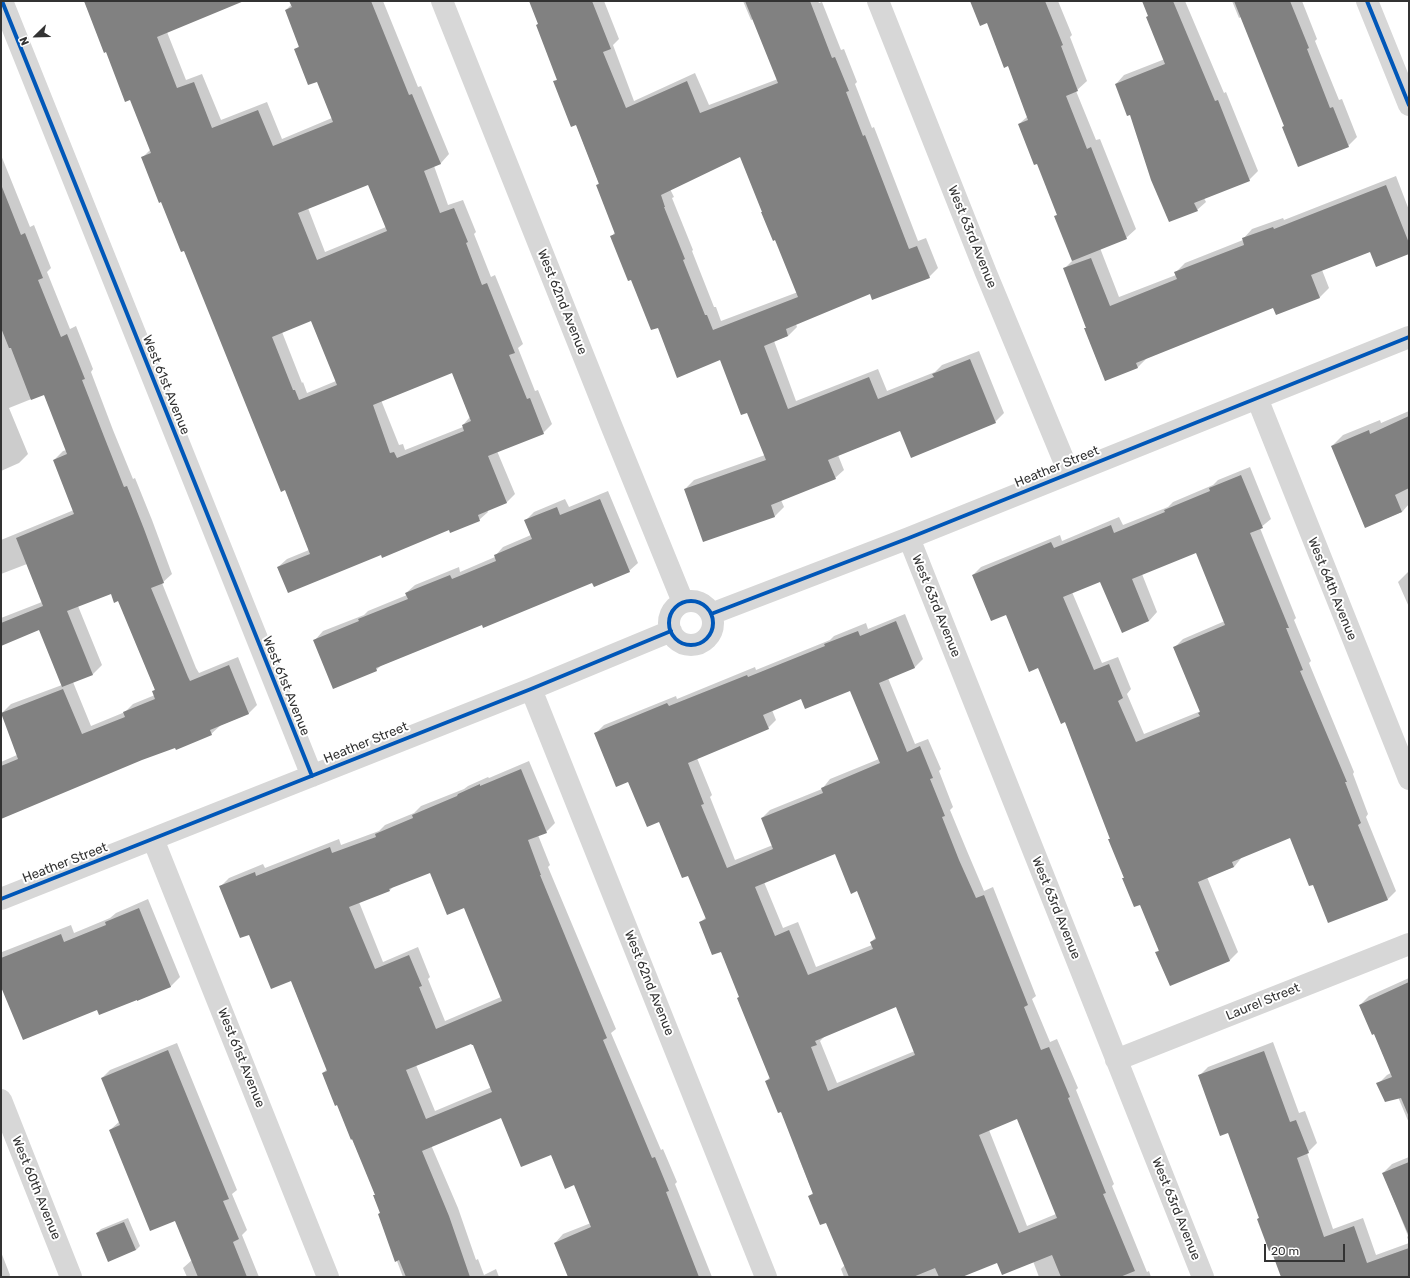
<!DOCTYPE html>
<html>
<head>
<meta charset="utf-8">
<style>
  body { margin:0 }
  #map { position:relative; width:1410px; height:1278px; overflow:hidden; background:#fff; font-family:Rubik,sans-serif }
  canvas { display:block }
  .frame { position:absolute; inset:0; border:2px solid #333; pointer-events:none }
  .north { position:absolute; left:16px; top:16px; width:40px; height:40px; -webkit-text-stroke:3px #fff; paint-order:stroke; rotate:247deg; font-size:11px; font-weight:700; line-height:16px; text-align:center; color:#333 }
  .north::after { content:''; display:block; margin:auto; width:14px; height:18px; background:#333; clip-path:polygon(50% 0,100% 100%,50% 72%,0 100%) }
  .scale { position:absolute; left:1264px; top:1244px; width:81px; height:18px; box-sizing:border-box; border:2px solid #333; border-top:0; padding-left:5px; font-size:12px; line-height:14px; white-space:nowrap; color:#333; -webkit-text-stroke:3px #fff; paint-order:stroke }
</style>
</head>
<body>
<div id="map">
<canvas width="1410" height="1278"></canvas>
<div class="frame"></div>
<div class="north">N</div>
<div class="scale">20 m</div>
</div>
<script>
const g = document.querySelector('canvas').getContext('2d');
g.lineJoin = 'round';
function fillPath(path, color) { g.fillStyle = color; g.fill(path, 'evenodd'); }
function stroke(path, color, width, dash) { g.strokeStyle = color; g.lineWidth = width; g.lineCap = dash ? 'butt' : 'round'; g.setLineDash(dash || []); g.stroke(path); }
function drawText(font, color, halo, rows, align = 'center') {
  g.font = font + ' Rubik,sans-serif'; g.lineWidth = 4; g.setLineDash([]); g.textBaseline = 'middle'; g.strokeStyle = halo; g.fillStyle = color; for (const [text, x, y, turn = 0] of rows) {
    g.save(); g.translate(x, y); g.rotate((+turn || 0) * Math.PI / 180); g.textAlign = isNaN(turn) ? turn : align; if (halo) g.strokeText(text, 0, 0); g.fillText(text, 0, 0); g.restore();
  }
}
const shadow = new Path2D(`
  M84,1H225L167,32L186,80L202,74L221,120L267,102L282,139L332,118L318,80L295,50L300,45L286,10L292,4L290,1H383L418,87L421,86L449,154L441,163L434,166L448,205L463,200L476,232L474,234L491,277L495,275L523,344L518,348L535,391L538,390L552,424L543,433L497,451L515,494L506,503L487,510L488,512L479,520L450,529L382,553L278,567L287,559L309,550L285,489L184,250L143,157L151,149L131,98L106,51ZM369,184L386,227L325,252L308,208ZM311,320L336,381L307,393L303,382L302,383L282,332ZM452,371L470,417L463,425V427L405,450L403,444L399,445L381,400Z
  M530,1H604L619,39L613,45L634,101L695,73L709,105L778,79L754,19L751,20L743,1H818L819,3L822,2L841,50L844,49L857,82L855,84L872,128L874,127L918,241L926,238L938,268L929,277L870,293L796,324L797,327L788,336L774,341L796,401L878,369L887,391L935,372L942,365L979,351L1004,413L995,422L901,430L838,455L844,470L835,478L781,500L784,507L775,516L704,541L685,489L694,480L765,455L748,412L721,359L658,326L632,279L612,236L615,232L597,185L599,183L576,124L555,82L558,78L537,25L539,23ZM741,156L798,292L721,321L716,307H714L692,251L693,250L672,198L674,197L670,189Z
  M971,1H1058L1072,35L1070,37L1087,81L1076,91L1096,140L1100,139L1136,229L1126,238L1100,248L1119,297L1176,275L1175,273L1185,263L1243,240V239L1252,229L1283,218L1284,220L1396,176L1409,210V253L1371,251L1322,270L1329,288L1320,297L1273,306L1148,357L1138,367L1105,380L1085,329L1087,327L1064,269L1073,260L1058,214L1038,162L1019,124L1028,116L1008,65L987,22Z
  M1143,1H1185L1224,93L1226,92L1258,171L1249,180L1204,198L1206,202L1197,210L1131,114L1116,84L1124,75L1165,59Z
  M1232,1H1302L1317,39L1315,41L1339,100L1342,99L1357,137L1348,146L1285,126L1241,17L1239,18Z
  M1,155L30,227L34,225L51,268L47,272L70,329L76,326L93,369L91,372L113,430L133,479L135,478L152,520L172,574L162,583L196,668L199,673L238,657L257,705L248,714L221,725L211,734L142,759L1,818V762L17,755L2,713L11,704L62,685L40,629L1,645V618L42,602L27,564L1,574V540L74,510L54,460L63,451L67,450L44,394L9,408L28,454L19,463L1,471ZM112,593L119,600L155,689L153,692L155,695L133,704L125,712L91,726L73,682L93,674L102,665L78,606Z
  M1409,411V487L1408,488L1409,492V504L1402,512L1365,527L1332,446L1343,435L1380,420L1381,423Z
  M1250,467L1271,519L1260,528L1296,618L1294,620L1311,661L1309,663L1354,772L1353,774L1368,814L1366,817L1396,891L1388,899L1314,883L1291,837L1242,857L1234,867L1207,877L1238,952L1230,960L1170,985L1156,953L1159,950L1141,904L1123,878L1125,877L1109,839L1111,838L1065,721L1038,667L1007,614L973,575L981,567L1060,535L1062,541L1119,517L1123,525L1168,507L1173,502L1213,485L1218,480ZM1197,552L1225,621L1183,639L1175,647L1201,711L1144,734L1127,694L1131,689L1118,657L1102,663L1072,592L1101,580L1122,631L1149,621L1157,612L1142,574Z
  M608,491L638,563L629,571L593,582L482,624L382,665L376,670L315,640L323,631L364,615L368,611L407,595L406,593L415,585L459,567L460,572L495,557V556L503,547L531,535L525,521L534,512L565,499L569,507Z
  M1409,571V607L1398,582Z
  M905,614L923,659L915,667L888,678L915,744L928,739L941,769L939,771L953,807L950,810L967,851L984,891L993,887L1036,996L1032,999L1050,1042L1057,1039L1078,1088L1076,1090L1114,1184L1112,1186L1147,1272L1149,1271L1151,1277H1039L1033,1261H998L960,1277H844L841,1269L845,1265L827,1222L809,1196L813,1193L798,1156L800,1155L781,1111L766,1081L771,1076L738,998L740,996L721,951L700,923L706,917L689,874L660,821L628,781L596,733L604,725L676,696L677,699L755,667L756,670L830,640L834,636L866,623L868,629ZM851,690L879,759L830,779L822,789L770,810L762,818L773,845L735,860L710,797L712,795L697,758L768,728L776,720L772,710L801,698ZM836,853L857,890L876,937L871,942L872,945L816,967L798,922L783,928L764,882ZM896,1006L915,1051L837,1083L820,1041L825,1036ZM1018,1118L1056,1214L1027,1226L989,1130Z
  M529,761L555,823L546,832L538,835L550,865L548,867L616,1029L611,1033L661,1150L663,1149L677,1182L675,1184L712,1277H569L555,1243L563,1234L591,1223L575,1184L552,1154L502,1116L431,1145L458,1208L476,1260L478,1259L484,1275L496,1269L499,1277H403L379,1214L381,1212L376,1194L337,1104L323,1073L327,1069L291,980L250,934L220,887L229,878L263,864L265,868L339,839L341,845L379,831L385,825L414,813L421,806L464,789L468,786L488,777L489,778ZM430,871L464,906L501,997L445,1021L428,979L430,977L418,947L383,962L359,902L390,890L393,887ZM472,1042L474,1043L492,1087L435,1111L416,1065Z
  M148,899L180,977L170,987L137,998L98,1009L1,984L2,952L71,925L74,933L110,918L116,913Z
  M1409,978V1123L1398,1097L1378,1084L1387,1075L1391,1073L1374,1033L1360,1005L1369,996Z
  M1273,1042L1299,1113L1305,1111L1317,1143L1307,1153L1333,1229L1363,1218L1376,1255L1409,1243V1277H1282L1272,1249L1258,1219L1260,1217L1229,1132L1199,1076L1208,1067Z
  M177,1043L237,1190L232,1194L247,1230L242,1235L259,1277H187L183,1268L192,1260L175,1220L110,1130L120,1121L102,1078L110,1070Z
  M1409,1157V1242L1407,1237L1408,1236L1383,1173L1392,1164Z
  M128,1218L140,1246L136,1250L97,1233L101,1229Z
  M1,1252L10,1275L9,1277H1Z`);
const building = new Path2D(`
  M84,1H244L157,37L177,88L194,82L212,128L258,110L273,146L333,122L317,82L308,85L294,49L299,47L285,10L292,7L289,1H371L409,95L412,94L441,164L424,171L440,213L454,208L468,242L466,243L482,285L487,283L515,353L509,355L527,399L530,398L544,434L488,456L507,503L478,515L480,521L450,533L449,530L382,558L381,555L288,593L277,567L310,554L285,490L281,492L184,251L181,252L161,202L159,203L141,157L151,153L130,100L125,102L106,52L104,53ZM368,185L387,231L317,260L298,213ZM311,321L337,385L299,400L295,390H293L272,337ZM452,373L471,421L462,425L464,431L397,458L394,452L390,453L373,405Z
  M529,1H592L611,49L603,52L626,108L687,81L700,113L778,83L745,1H810L832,58L835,57L849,91L846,92L863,136L865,135L909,249L917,246L930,278L872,300L870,294L786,329L788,336L764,346L788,409L869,377L878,399L934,377L932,374L970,359L996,423L911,458L900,431L828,460L836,479L771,505L775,517L703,542L684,489L766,460L747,413L741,415L720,360L677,378L658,328L651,330L631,280L628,281L610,236L615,234L596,185L599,184L576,125L571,127L553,81L557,80L536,25L538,24ZM740,157L762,212H761L773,241L775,240L798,297L713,330L707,315H705L683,260L685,259L664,207H665L661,195Z
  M970,1H1045L1063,45L1061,46L1078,91L1066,96L1087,149L1091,147L1127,239L1072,261L1054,216L1057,215L1037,164L1034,165L1018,124L1028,120L1008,66L1004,68L987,23L980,26Z
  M1142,1H1173L1215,101L1218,100L1250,181L1194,203L1198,211L1169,222L1151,180L1130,115L1127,116L1115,84L1165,64L1146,17L1148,16Z
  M1234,1H1290L1309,48L1307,49L1330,108L1333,107L1349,147L1298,167L1282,127L1284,126Z
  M1386,185L1409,243V254L1376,267L1370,252L1311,275L1320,298L1276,315L1273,308L1136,363L1138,368L1105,381L1084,328H1086L1063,268L1091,258L1110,306L1177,279L1174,272L1244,245L1242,238L1273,227L1274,229Z
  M1,187H2L21,235L25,233L43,278L38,280L61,337L67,334L85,379L82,380L105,439L124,487L127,486L144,529L164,583L151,588L188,677L190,681L229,665L249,714L210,730L212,735L176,750L175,748L142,760L1,819V766L18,759L1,713L63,689L82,734L125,717L123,712L155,699L152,691L155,690L118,601L114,603L111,594L67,611L93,675L62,687L39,630L1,646V623L43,606L16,538L74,514L53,460L67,454L44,395L31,400L11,348H9L1,328Z
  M1409,416V488L1395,495L1402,512L1365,528L1331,446L1369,430L1370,434Z
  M1241,475L1263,528L1250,533L1289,628H1286L1303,670L1300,671L1347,782H1345L1361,823L1358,825L1388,900L1328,923L1313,885L1309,886L1290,838L1232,862L1234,867L1198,882L1230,961L1170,986L1155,952L1159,951L1140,905L1134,907L1122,878H1124L1108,839H1110L1065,722L1061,724L1038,668L1029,672L1006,615L991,621L972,575L1051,542L1054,548L1111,525L1114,533L1165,512L1164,510L1210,491L1209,488ZM1196,553L1225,625L1173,647L1200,712L1198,713L1200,716L1136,742L1118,701L1123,698L1109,664L1094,670L1063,597L1100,582L1122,633L1149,621L1132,579Z
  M600,499L630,572L594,587L592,583L483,628L482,625L376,668L377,671L333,689L313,640L359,621L358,619L408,599L405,593L450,575L452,579L496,561L494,555L532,539L524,520L557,507L560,515Z
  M896,621L915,668L879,683L907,752L920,746L933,778L930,779L945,816L942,817L959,860L976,898L984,895L1028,1005L1024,1007L1041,1050L1049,1047L1070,1097L1068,1098L1106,1193L1103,1194L1135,1271L1120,1277H1061L1052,1255L1002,1275L997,1263L962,1277H939L935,1268L913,1277H849L826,1223L820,1225L808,1196L813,1194L781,1112L778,1113L765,1081L770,1079L737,998L739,997L721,952L712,955L699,922L706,919L688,876L682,878L659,822L647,827L628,782L616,787L594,733L667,703L669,706L747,675L748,677L825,646L824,644L858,631L860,636ZM850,691L880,763L821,788L823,793L761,818L773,849L727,868L701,805L704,804L688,763L769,729L763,715L801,699L805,709ZM835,854L851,894L857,891L876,939L870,942L873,949L808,975L789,930L775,936L755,887ZM896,1007L915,1055L828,1091L811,1047L817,1045L815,1041ZM1017,1119L1057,1218L1019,1233L979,1135Z
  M521,769L547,833L528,840L541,875H540L607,1038L603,1040L652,1158L655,1157L669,1191L666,1192L699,1277H568L554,1243L591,1227L574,1185L565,1189L551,1155L521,1167L501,1118L422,1151L449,1216L470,1277H406L399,1260L395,1262L378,1214L380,1213L373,1195H375L352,1139L351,1140L337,1105L335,1106L322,1073L327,1071L291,981L271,989L249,935L240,938L219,886L255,872L256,876L330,847L332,853L376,837L375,834L413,818L412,815L457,796L458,794L480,784V786ZM430,873L447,915L464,908L502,1001L436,1029L419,987L422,986L409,955L375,969L349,907L390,891L389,889ZM471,1044L472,1045H473L492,1092L426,1119L406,1070Z
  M139,908L171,987L137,1001V1000L99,1015L97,1010L23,1040L1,987V958L61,934L64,942L106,925L105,922Z
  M1409,982V1117L1401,1098L1385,1102L1376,1083L1392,1077L1374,1034L1372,1035L1359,1005Z
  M168,1050L229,1199L223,1201L239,1239L233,1242L247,1277H198L175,1221L150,1231L109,1130L120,1125L101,1078Z
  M1264,1051L1290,1122L1296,1120L1309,1153L1297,1158L1324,1237L1354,1226L1367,1263L1409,1248V1277H1281L1271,1250L1269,1251L1257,1219L1259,1218L1228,1133L1220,1136L1198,1075Z
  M1409,1162V1236L1382,1173Z
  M124,1222L136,1250L108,1262L96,1233Z`);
const minor = new Path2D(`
  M2,1L312,776
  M442,1L611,425L683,602
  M878,1L986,273L1069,473
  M1367,1L1409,105
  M1257,398L1409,779
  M909,538L1203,1277
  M669 623a22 22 0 1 1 44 0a22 22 0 1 1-44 0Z
  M711,614L909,538L1409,337
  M531,689L766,1277
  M153,839L328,1277
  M1,899L531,689L671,631
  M1116,1060L1409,944
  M1,1100L71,1277`);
const cycleway = new Path2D(`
  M2,1L312,776
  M1367,1L1409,105
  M669 623a22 22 0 1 1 44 0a22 22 0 1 1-44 0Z
  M711,614L909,538L1409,337
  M1,899L531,689L671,631`);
const streetNames = [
  ["West 63rd Avenue",972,237,68],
  ["West 62nd Avenue",562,302,68],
  ["West 61st Avenue",166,385,68],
  ["Heather Street",1057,467,-22],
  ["West 64th Avenue",1332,589,68],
  ["West 63rd Avenue",936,606,68],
  ["West 61st Avenue",286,686,68],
  ["Heather Street",366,743,-22],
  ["Heather Street",65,863,-21],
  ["West 63rd Avenue",1056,908,68],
  ["West 62nd Avenue",649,983,68],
  ["Laurel Street",1263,1002,-22],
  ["West 61st Avenue",241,1058,68],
  ["West 60th Avenue",36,1188,68],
  ["West 63rd Avenue",1176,1209,68]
];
fillPath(shadow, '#0003');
fillPath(building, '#818181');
stroke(minor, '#d7d7d7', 22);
stroke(cycleway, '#0057b8', 4);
drawText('13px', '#333', '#fff', streetNames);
</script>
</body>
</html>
